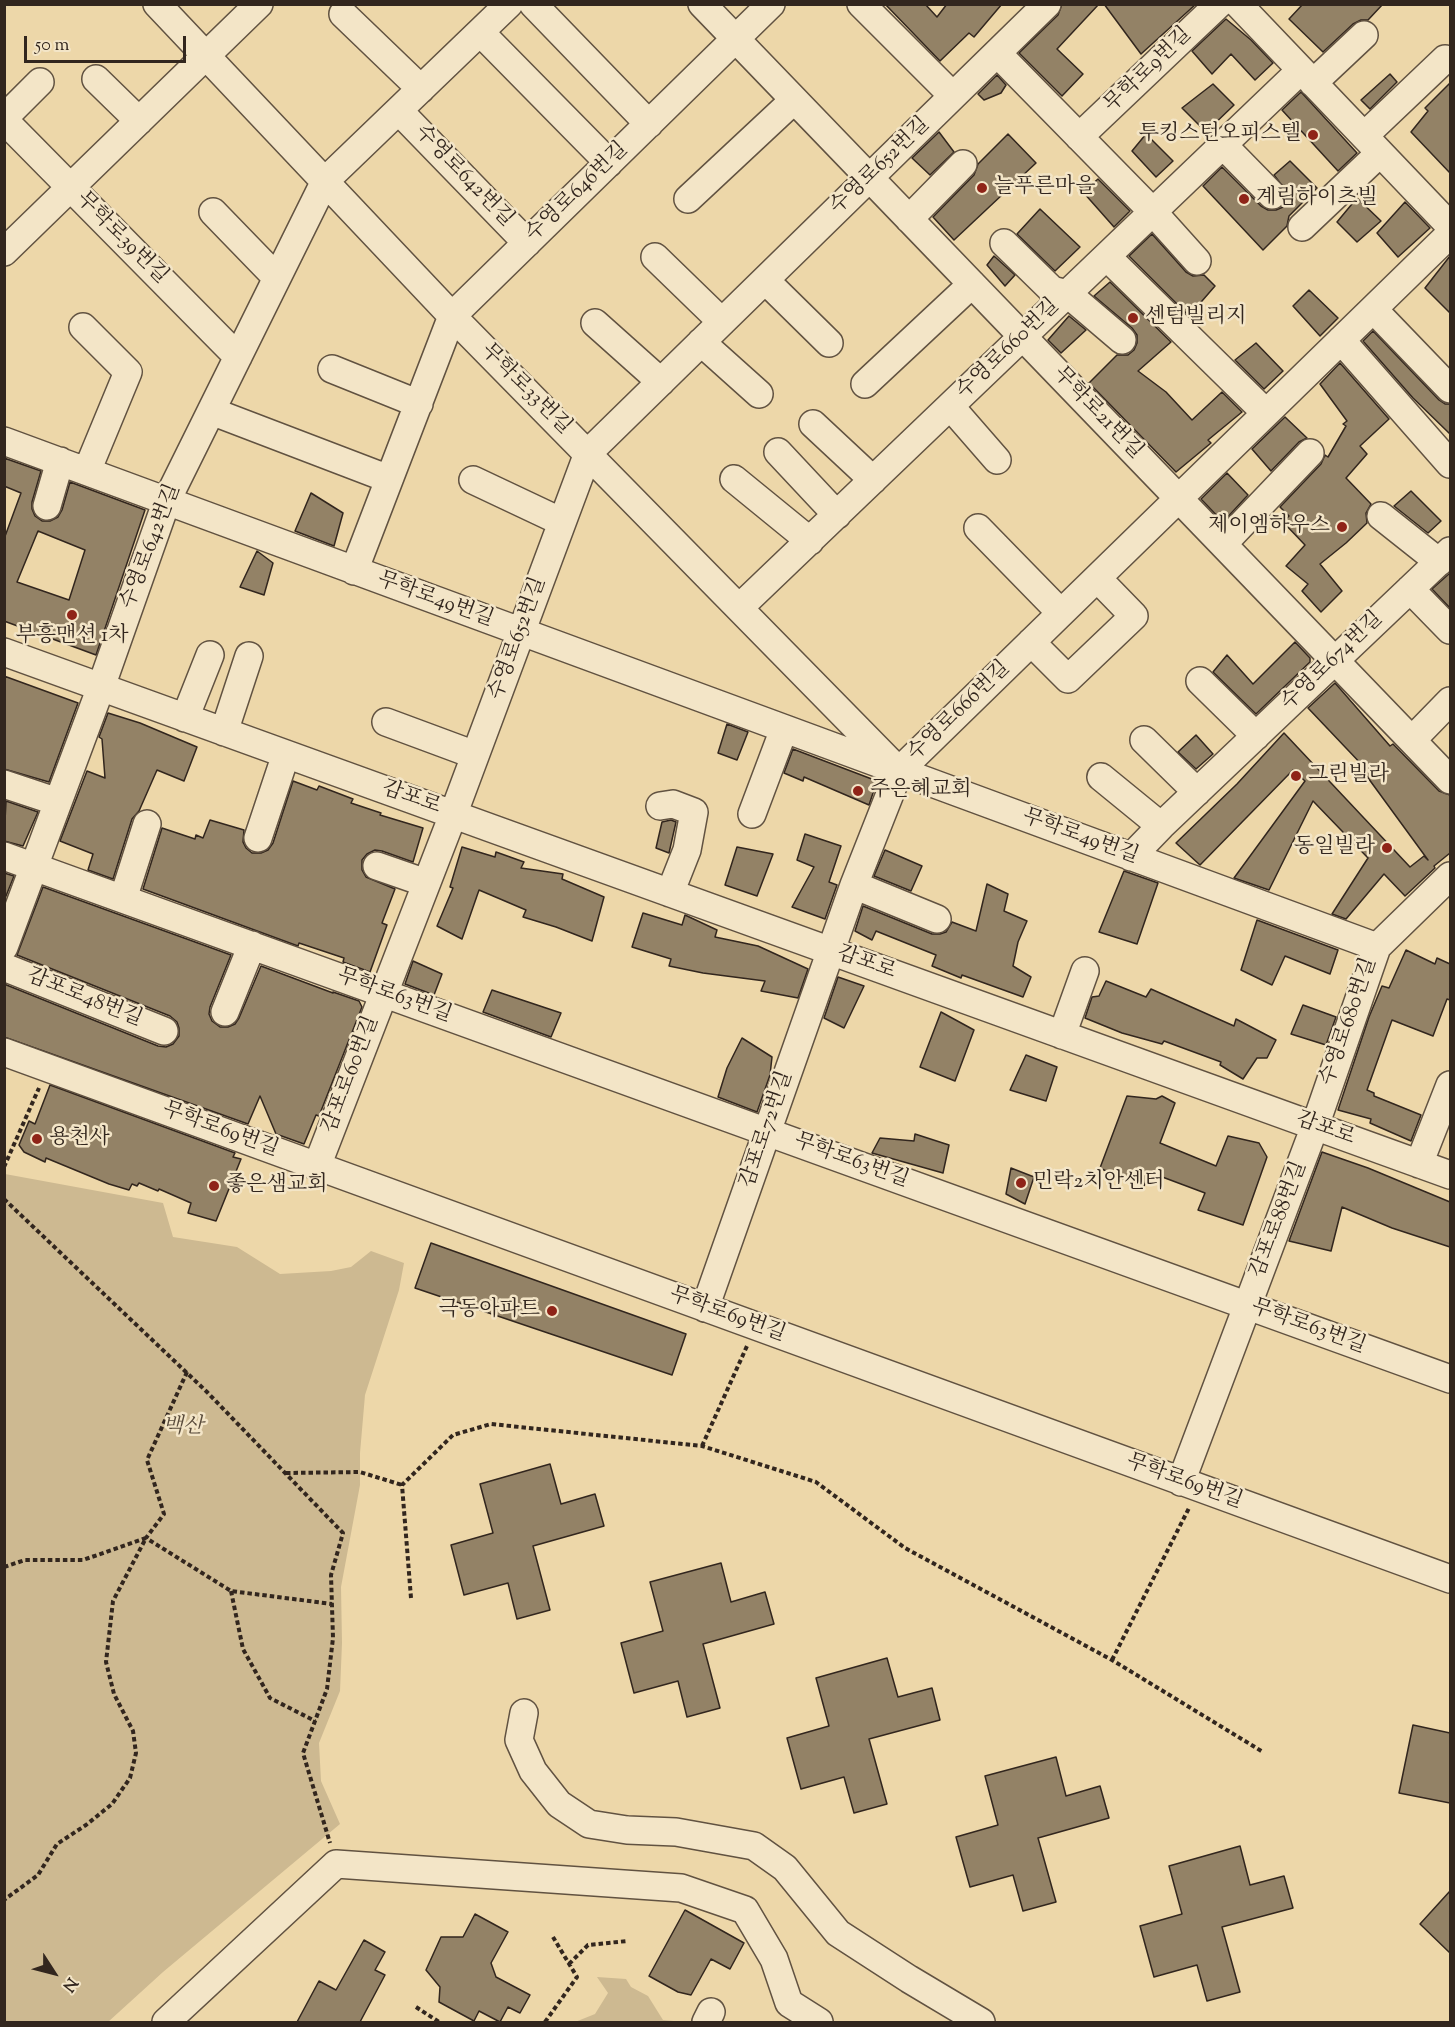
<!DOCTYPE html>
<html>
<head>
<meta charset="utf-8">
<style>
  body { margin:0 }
  #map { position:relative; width:1455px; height:2027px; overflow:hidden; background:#edd7a9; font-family:"Sorts Mill Goudy",serif }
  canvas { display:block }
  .frame { position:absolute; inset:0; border:6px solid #32261e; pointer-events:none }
  .north { position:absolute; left:24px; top:1943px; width:60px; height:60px; -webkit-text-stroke:4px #f3e5c7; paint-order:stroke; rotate:126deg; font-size:16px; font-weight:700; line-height:24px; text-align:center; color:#32261e }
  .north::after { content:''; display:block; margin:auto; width:21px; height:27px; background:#32261e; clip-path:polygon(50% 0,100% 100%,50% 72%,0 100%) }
  .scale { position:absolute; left:24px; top:36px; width:162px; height:27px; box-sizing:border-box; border:3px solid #32261e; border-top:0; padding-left:8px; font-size:18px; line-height:21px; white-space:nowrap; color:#32261e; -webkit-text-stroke:4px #f3e5c7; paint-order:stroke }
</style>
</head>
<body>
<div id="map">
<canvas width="1455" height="2027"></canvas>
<div class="frame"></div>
<div class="north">N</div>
<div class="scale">50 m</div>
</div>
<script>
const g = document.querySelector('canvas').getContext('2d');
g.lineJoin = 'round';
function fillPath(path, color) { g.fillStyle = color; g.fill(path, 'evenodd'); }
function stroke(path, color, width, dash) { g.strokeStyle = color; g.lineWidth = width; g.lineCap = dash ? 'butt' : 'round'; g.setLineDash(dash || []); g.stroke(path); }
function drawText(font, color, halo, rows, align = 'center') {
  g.font = font + ' "Sorts Mill Goudy","Noto Serif KR",serif'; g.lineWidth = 5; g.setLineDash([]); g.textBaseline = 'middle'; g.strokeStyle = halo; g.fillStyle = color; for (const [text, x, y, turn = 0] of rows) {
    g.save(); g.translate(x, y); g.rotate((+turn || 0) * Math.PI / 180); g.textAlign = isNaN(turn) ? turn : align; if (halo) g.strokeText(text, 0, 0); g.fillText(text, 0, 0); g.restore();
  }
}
const green = new Path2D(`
  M5,1174L163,1203L173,1237L237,1247L280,1274L331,1271L351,1267L371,1251L404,1263L399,1290L365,1395L360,1453V1485L341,1587L342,1643L340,1691L319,1743L321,1781L340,1824L163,1972L108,2022H5Z
  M597,1977L626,1979L631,1987L648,1996L663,2020L685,2022H575L595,2014L608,1993Z`);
const building = new Path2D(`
  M885,4H925L937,17L947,4H1002L974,37L969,33L940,61Z
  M1062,4H1099L1057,49L1083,74L1062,96L1019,53L1058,15Z
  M1104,4H1196L1141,54Z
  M1303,4H1383L1368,20H1361L1353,24L1323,52L1289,19Z
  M1226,19L1251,40L1273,63L1255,80L1231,54L1212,74L1192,51Z
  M1390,74L1397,82L1370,109L1361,100Z
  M997,75L1006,85L1001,93L984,100L978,94Z
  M1450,83V173L1411,132L1428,111L1425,108Z
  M1213,84L1234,105L1206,132L1182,108Z
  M1301,92L1357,153L1338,171L1282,110Z
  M939,132L954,152L930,175L912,158Z
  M1008,134L1036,163L954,240L933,217L974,175L978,164Z
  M1146,134L1173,161L1156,177L1132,151Z
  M1290,161L1317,188L1289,216L1287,226L1263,250L1203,186L1222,167L1261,206L1268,210H1276L1283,207L1287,200V192L1274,175Z
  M1098,179L1130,211L1114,227L1083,192Z
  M1357,198L1381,221L1357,242L1337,222Z
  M1405,202L1430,228L1398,257L1377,233Z
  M1040,209L1080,247L1055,271L1017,234Z
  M1152,234L1186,272L1193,276L1204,275L1215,286L1189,316L1129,256Z
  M994,256L1015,275L1005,286L987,265Z
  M1450,256V313L1425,288Z
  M1110,282L1171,342L1138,371L1166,392L1192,420L1222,392L1242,412L1208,440L1211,443L1176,472L1089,383L1117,355H1128L1134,350L1137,343V335L1132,328L1094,296Z
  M1309,290L1338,318L1320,336L1293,306Z
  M1069,316L1086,330L1061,353L1048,340Z
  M1373,331L1439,400L1445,404H1450V434L1413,398L1363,341Z
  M1256,343L1283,371L1264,389L1235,360Z
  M1340,363L1389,419L1360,446L1367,454L1346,478L1371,504L1366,513L1367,523L1346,543L1320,564L1342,591L1321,612L1302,591L1308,584L1286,566L1305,545L1283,522L1289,516L1280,507L1321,464L1325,455L1328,457L1346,426L1343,424L1347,421L1320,384Z
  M1285,417L1307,438L1299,442L1271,471L1252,449Z
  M4,458L41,471L32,502V509L35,516L42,521H50L58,517L62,510L70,482L145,510L96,655L4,621V539L21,493L4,486ZM38,531L85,550L69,600L17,582Z
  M1227,473L1248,495L1223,522L1201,499Z
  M1411,491L1441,521L1428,533L1394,506Z
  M311,493L343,513L334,546L295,531Z
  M257,551L273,563L264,595L240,587Z
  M1450,573V608L1432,589Z
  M1295,642L1310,658V662L1256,714L1213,672L1227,655L1253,684Z
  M4,676L78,703L49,782L4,769Z
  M1335,683L1390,746L1393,744L1439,791L1450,795V853L1434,866L1435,868L1405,896L1384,874L1346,919L1332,914L1368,858L1313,801L1269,890L1234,878L1305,781L1293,770L1200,865L1176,843L1237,784L1284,733L1410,867L1424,856L1428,860L1363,771L1365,768L1308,708Z
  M108,713L140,723L197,747L184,781L157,770L139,811L132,819L113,879L88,870L93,854L60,841L87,771L105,778L102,739L99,737Z
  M727,724L748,732L737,760L718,753Z
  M1196,735L1213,754L1196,769L1178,752Z
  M793,749L877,781L869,805L804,777L803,781L784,773Z
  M293,781L317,790L319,786L353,799L351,803L381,813L380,815L423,828L413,862L382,851L375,850L367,854L362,860V870L366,877L395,889L382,923L387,925L370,972L343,962L344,958L299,943L298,946L143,889L162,828L195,839L196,835L203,838L210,820L244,830L243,842L246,848L252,853H261L268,850L273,843Z
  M6,801L38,812L23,846L4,841Z
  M671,820L676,822L669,853L656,848L662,822Z
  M805,834L841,846L829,882L837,885L825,919L792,907L814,867L797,860Z
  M462,847L495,857L496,852L524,862L521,868L563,874L562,879L604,897L592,941L556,927L523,917L526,910L479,890L462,939L437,926L453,888L450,887Z
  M737,847L773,854L757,896L725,885Z
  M885,850L922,866L911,891L874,876Z
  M1124,871L1158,883L1137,944L1099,932Z
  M4,873L14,876L4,901Z
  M987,884L1008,894L1004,911L1027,921L1018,942L1013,966L1031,977L1023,997L962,975L961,978L932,966L936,955L876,931L872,940L855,931L863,906L932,934H940L946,932L952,922L976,931Z
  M43,887L231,955L210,1007L209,1014L212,1021L220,1027H228L235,1024L239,1018L261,966L333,993V992L359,1001L362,1007L319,1116L316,1115L304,1144L276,1134L260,1096L248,1124L4,1037V984L158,1046L166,1047L173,1044L179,1036V1028L177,1022L170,1016L17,955Z
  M643,913L682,925L685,915L717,930L715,937L758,946L808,969L798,998L761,991L765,981L703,973L669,966L671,959L632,947Z
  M1257,920L1338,950L1330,974L1285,956L1272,985L1241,970Z
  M1406,950L1435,964L1437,958L1450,964V1000L1447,999L1433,1036L1392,1020L1367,1090L1374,1093V1096L1421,1115L1411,1141L1370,1123L1371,1119L1338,1110L1369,1017L1382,986L1389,988Z
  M413,961L442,974L434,995L405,984Z
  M838,977L864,986L844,1028L824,1018Z
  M1106,981L1146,997L1151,989L1234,1026L1236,1019L1276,1040L1267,1058H1257L1243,1079L1220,1065L1221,1062L1164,1041L1162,1044L1122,1033L1085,1018L1092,997L1099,996Z
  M492,990L561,1013L551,1037L483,1012Z
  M1303,1005L1336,1017L1326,1045L1291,1034Z
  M941,1012L974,1030L955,1081L920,1067Z
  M742,1038L772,1057L770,1075L757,1112L718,1097L727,1068Z
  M1026,1055L1057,1067L1046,1101L1010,1090Z
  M50,1085L235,1153L233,1157L241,1159L216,1221L188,1213L191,1203L159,1189L158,1191L139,1183L137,1186L132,1184L129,1190L109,1184L46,1158L45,1162L24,1152L19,1145L29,1121L35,1124Z
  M1127,1096L1156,1099L1162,1096L1175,1103L1160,1143L1216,1166L1228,1136L1259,1143L1267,1157L1243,1225L1198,1210L1205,1193L1149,1172L1143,1189L1100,1168Z
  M915,1134L949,1145L943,1173L872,1153L880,1138L914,1141Z
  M1322,1152L1368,1168L1450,1202V1247L1392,1228L1342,1207L1331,1251L1289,1241Z
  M1011,1168L1034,1177L1025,1204L1006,1194Z
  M431,1243L686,1334L672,1375L415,1288Z
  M550,1464L561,1504L595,1494L604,1526L533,1546L550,1610L517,1619L508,1583L464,1595L451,1545L493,1533L480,1484Z
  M721,1563L731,1602L765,1592L774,1624L703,1644L720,1708L687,1717L678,1681L634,1693L621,1643L663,1631L650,1582Z
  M887,1658L898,1697L932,1688L940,1720L869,1739L887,1804L854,1813L844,1777L801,1789L787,1738L829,1726L816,1678Z
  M1413,1725L1450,1733V1803L1399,1793Z
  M1056,1757L1066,1796L1100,1786L1109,1818L1038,1838L1056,1902L1023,1911L1013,1875L970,1887L956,1837L998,1825L985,1776Z
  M1240,1846L1250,1885L1284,1876L1293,1908L1222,1927L1240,1992L1207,2001L1197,1965L1154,1977L1140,1926L1182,1914L1169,1866Z
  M1450,1891V1953L1420,1924Z
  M685,1910L744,1943L730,1969L711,1959L691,1995L678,1992L649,1976Z
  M475,1914L508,1932L491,1963L496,1977L530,1995L520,2013L508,2007L500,2022L479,2011L474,2021L439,2002L440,1987L426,1970L441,1937H463Z
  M364,1940L385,1952L375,1970L385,1975L360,2022H297L319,1981L336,1990Z`);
const path = new Path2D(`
  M4,1167L39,1088
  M4,1199L207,1392L343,1533L331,1575L333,1638L327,1689L303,1753L330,1843
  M187,1372L147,1460L164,1514L146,1538L231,1591L332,1604
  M702,1446L747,1346
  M286,1473L360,1472L402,1485
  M4,1567L25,1560H83L146,1538L113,1601L106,1662L114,1694L133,1731L136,1753L130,1778L112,1804L86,1825L57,1844L38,1875L4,1900
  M231,1591L243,1649L270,1698L315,1721
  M411,1598L402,1485L453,1435L491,1424L702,1446L816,1482L905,1548L1112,1660L1263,1752
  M1112,1660L1189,1508
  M569,1964L588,1945L627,1941
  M416,2007L439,2022
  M545,2022L577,1977L553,1937`);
const minor = new Path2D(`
  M157,4L452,316L894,766
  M533,4L649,124
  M702,4L1450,780
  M861,4L953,96
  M1238,4L1450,226
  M343,14L421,89
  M480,32L609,163
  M997,53L1153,212L1197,261
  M96,79L139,121
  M1313,83L1364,35
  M399,111L527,243
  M4,118L40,82
  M4,120L238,357
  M1364,136L1445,59
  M1079,137L1219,4
  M1223,145L1272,195
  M688,199L794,100
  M213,212L277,278
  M909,219L963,164
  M1302,227L1380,153
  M1004,243L1052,290L1068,294L1122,340
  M4,252L259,4
  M655,257L722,322
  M1107,257L1266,413
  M765,280L829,343
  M1373,309L1450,389
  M595,323L661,382
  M83,327L128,372L87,471
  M1341,340L1450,464
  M701,342L759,394
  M332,369L419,404
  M865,384L972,284
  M950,406L997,460
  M211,411L389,479
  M813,424L873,480
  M4,441L1377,947
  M778,452L837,515
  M734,479L810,541
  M473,480L562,522
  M47,506L60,461
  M1381,516L1439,562
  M978,528L1061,613
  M1223,544L1310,453
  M354,571L452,316L771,4
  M1410,589L1450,630
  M739,608L1301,70
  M1031,642L1068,679L1134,616L1097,578
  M4,652L1450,1175
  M1200,681L1256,736
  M185,718L210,655
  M386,722L475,755
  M224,732L249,656
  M1144,740L1197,792
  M1412,740L1450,701
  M1101,777L1161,826
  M4,784L58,802
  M660,806L673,804L694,812L687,850L670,893
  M752,814L784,729
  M258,838L286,754
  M4,856L1450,1379
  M1131,857L1161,826L1450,551
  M377,866L426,883
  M854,885L937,919
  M123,899L147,824
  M4,947L101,687L167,500L325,181L509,4
  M4,967L164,1031
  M225,1012L252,945
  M1062,1035L1085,971
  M4,1052L1450,1579
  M1419,1164L1450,1085
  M317,1166L453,815L588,453L1047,4
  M705,1308L854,885L899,771L1450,234
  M1181,1482L1315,1126L1377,947L1450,876
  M524,1713L519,1740L533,1771L559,1804L589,1824L627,1830L676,1832L754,1846L785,1868L838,1933L909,1979L981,2022
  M166,2022L336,1864L681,1888L745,1910L774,1959L789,2003L819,2022
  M706,2022L711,2012`);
const markers = [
  [1313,135,6,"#8f2418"],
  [982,188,6,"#8f2418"],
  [1244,199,6,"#8f2418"],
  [1133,318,6,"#8f2418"],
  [1342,527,6,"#8f2418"],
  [72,615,6,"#8f2418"],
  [1296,776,6,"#8f2418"],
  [858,791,6,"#8f2418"],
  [1387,848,6,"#8f2418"],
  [37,1139,6,"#8f2418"],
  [1021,1183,6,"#8f2418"],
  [214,1186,6,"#8f2418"],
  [552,1311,6,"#8f2418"]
];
const streetNames = [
  ["무학로9번길",1149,71,-44],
  ["수영로652번길",881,167,-44],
  ["수영로642번길",463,177,46],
  ["수영로646번길",578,193,-44],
  ["무학로39번길",121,239,45],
  ["수영로660번길",1009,350,-44],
  ["무학로33번길",525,390,45],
  ["무학로21번길",1097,414,46],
  ["수영로642번길",152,547,-69],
  ["무학로49번길",435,601,20],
  ["수영로652번길",519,639,-70],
  ["수영로674번길",1333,662,-44],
  ["수영로666번길",960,712,-44],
  ["감포로",411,799,20],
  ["무학로49번길",1080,838,20],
  ["감포로",866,964,20],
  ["무학로63번길",394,997,20],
  ["감포로48번길",84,999,22],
  ["수영로680번길",1350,1022,-71],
  ["감포로60번길",352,1075,-69],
  ["감포로72번길",768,1130,-71],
  ["감포로",1325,1130,20],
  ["무학로69번길",220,1131,20],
  ["무학로63번길",851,1162,20],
  ["감포로88번길",1280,1220,-69],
  ["무학로69번길",727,1316,20],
  ["무학로63번길",1308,1328,20],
  ["무학로69번길",1184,1483,20]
];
const poiNames = [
  ["투킹스턴오피스텔",1301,135,"right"],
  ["늘푸른마을",994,188],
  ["계림하이츠빌",1256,199],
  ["센텀빌리지",1145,318],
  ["제이엠하우스",1330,527,"right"],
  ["부흥맨션 1차",72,637,"center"],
  ["그린빌라",1308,776],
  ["주은혜교회",870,791],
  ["동일빌라",1375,848,"right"],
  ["용천사",49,1139],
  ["민락2치안센터",1033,1183],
  ["좋은샘교회",226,1186],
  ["극동아파트",540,1311,"right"]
];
const parkNames = [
  ["백산",183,1428]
];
fillPath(green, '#cdb991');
fillPath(building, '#938266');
stroke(building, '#32261e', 1.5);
stroke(minor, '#615241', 30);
stroke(path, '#32261e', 4, [4.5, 3]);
stroke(minor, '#f3e5c7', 27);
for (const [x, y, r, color] of markers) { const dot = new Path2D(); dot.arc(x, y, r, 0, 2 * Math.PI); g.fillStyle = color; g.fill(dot); stroke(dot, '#f3e5c7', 2); }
drawText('21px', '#32261e', '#f3e5c7', streetNames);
drawText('21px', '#32261e', '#f3e5c7', poiNames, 'left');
drawText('italic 21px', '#594b3b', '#f3e5c7', parkNames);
</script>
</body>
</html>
